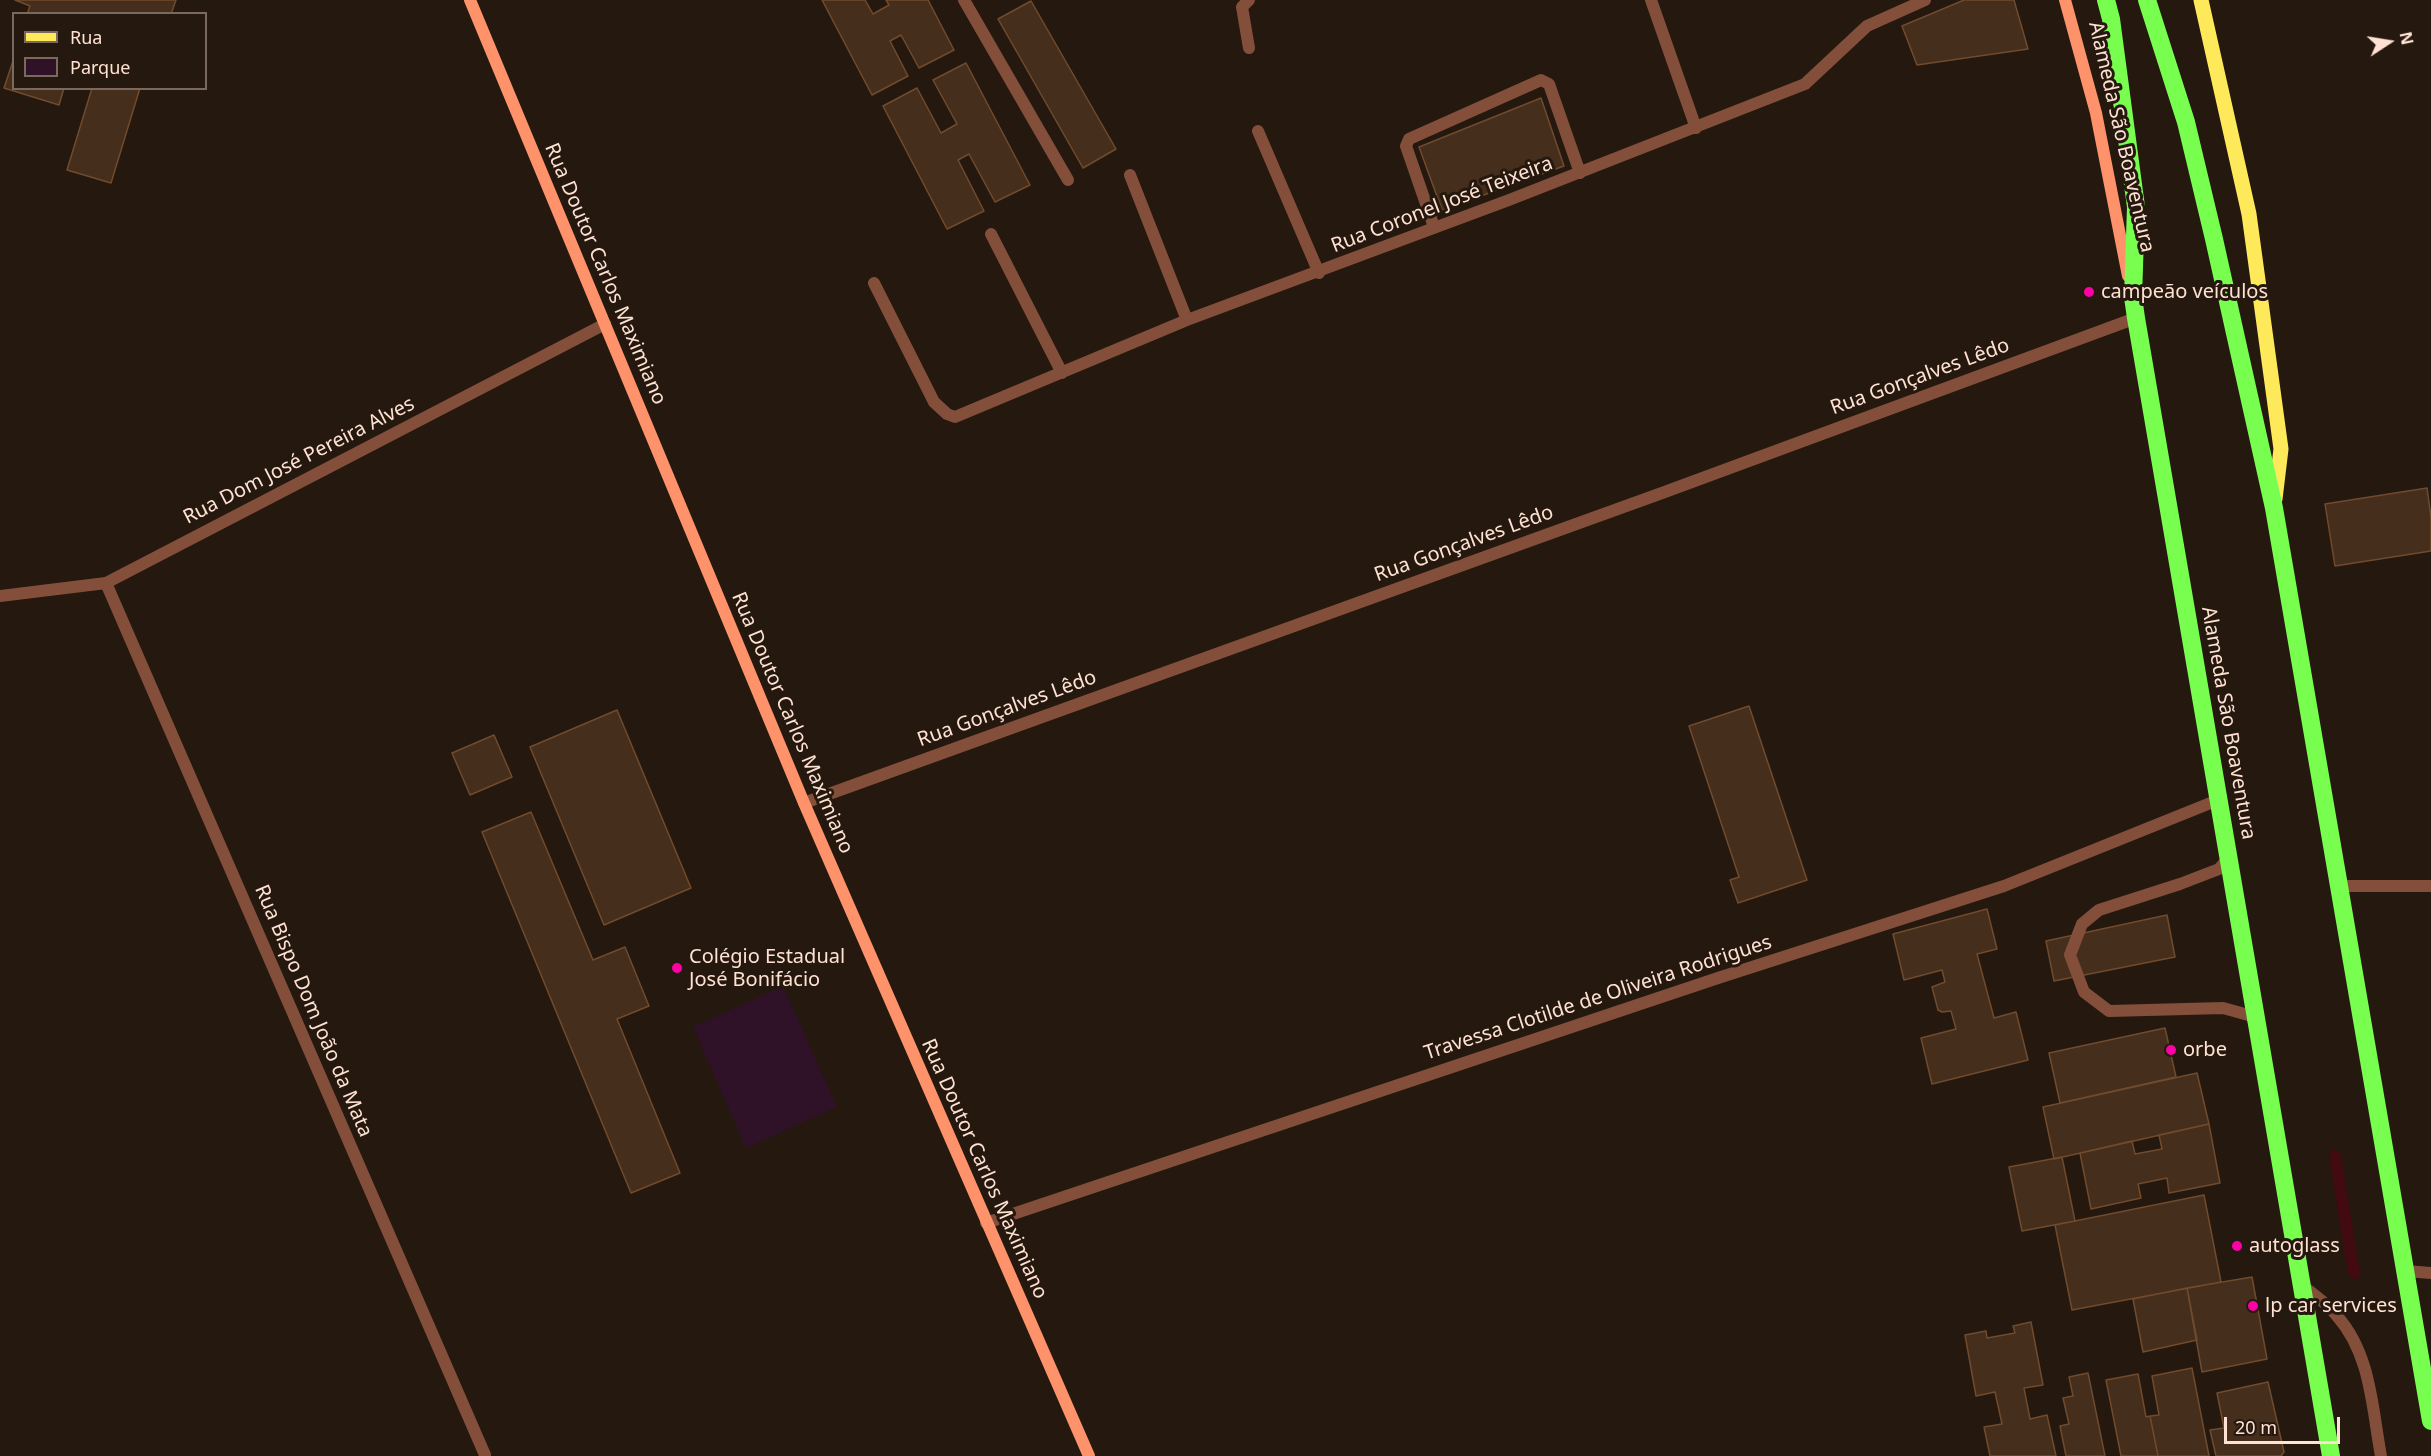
<!DOCTYPE html>
<html>
<head>
<meta charset="utf-8">
<style>
  body { margin:0 }
  #map { position:relative; width:2431px; height:1456px; overflow:hidden; background:#25180f; font-family:"Noto Sans",sans-serif }
  canvas { display:block }
  .legend { position:absolute; left:12px; top:12px; width:195px; height:78px; box-sizing:border-box; background:#25180f; border:2px solid #7c695d; margin:0; padding:8px 10px; list-style:none; font-size:18px; color:#ffe2d3 }
  .legend li { display:flex; align-items:center; gap:12px; height:30px }
  .legend b { width:30px; border:2px solid #7c695d }
  .north { position:absolute; left:2359px; top:12px; width:60px; height:60px; -webkit-text-stroke:4px #25180f; paint-order:stroke; rotate:78deg; font-size:16px; font-weight:700; line-height:24px; text-align:center; color:#ffe2d3 }
  .north::after { content:''; display:block; margin:auto; width:21px; height:27px; background:#ffe2d3; clip-path:polygon(50% 0,100% 100%,50% 72%,0 100%) }
  .scale { position:absolute; left:2224px; top:1417px; width:116px; height:27px; box-sizing:border-box; border:3px solid #ffe2d3; border-top:0; padding-left:8px; font-size:18px; line-height:21px; white-space:nowrap; color:#ffe2d3; -webkit-text-stroke:4px #25180f; paint-order:stroke }
</style>
</head>
<body>
<div id="map">
<canvas width="2431" height="1456"></canvas>
<ul class="legend">
<li><b style="height:8px;background:#fee95a"></b>Rua</li>
<li><b style="height:16px;background:#2f1228"></b>Parque</li>
</ul>
<div class="north">N</div>
<div class="scale">20 m</div>
</div>
<script>
const g = document.querySelector('canvas').getContext('2d');
g.lineJoin = 'round';
function fillPath(path, color) { g.fillStyle = color; g.fill(path, 'evenodd'); }
function stroke(path, color, width, dash) { g.strokeStyle = color; g.lineWidth = width; g.lineCap = dash ? 'butt' : 'round'; g.setLineDash(dash || []); g.stroke(path); }
function drawText(font, color, halo, rows, align = 'center') {
  g.font = font + ' "Noto Sans",sans-serif'; g.lineWidth = 6; g.setLineDash([]); g.textBaseline = 'middle'; g.strokeStyle = halo; g.fillStyle = color; for (const [text, x, y, turn = 0] of rows) {
    g.save(); g.translate(x, y); g.rotate((+turn || 0) * Math.PI / 180); g.textAlign = isNaN(turn) ? turn : align; if (halo) g.strokeText(text, 0, 0); g.fillText(text, 0, 0); g.restore();
  }
}
const green = new Path2D(`
  M783,986L837,1107L746,1148L693,1027Z`);
const stream = new Path2D(`
  M2335,1156L2354,1273`);
const building = new Path2D(`
  M15,0H176L171,14H27L30,6Z
  M822,0H865L873,14L889,5L886,0H928L954,50L919,68L901,35L890,41L908,76L872,95Z
  M1964,0H2014L2028,49L1917,65L1902,26Z
  M1031,1L1116,149L1083,168L998,19Z
  M14,58V88H64L59,105L4,88Z
  M966,63L1030,185L995,202L969,154L958,160L984,211L947,229L883,106L917,88L941,133L957,124L933,80Z
  M92,88H140L111,183L67,170Z
  M1541,98L1564,166L1442,210L1419,147Z
  M2427,488L2431,517V551L2335,566L2325,504Z
  M1749,706L1807,880L1738,903L1730,880L1739,877L1689,726Z
  M617,710L691,888L604,925L530,747Z
  M494,735L512,777L470,795L452,753Z
  M531,812L593,960L625,947L649,1006L617,1019L680,1173L631,1193L482,832Z
  M1987,909L1997,949L1977,954L1994,1018L2016,1012L2028,1060L1932,1084L1921,1038L1956,1029L1951,1011L1942,1012L1938,1010L1932,987L1945,982L1942,970L1904,980L1893,934Z
  M2167,915L2175,957L2054,981L2046,941Z
  M2165,1028L2176,1077L2060,1103L2049,1053Z
  M2197,1073L2209,1124L2054,1159L2043,1107Z
  M2209,1124L2220,1183L2169,1193L2167,1178L2138,1184L2141,1198L2091,1209L2080,1153L2132,1141L2135,1154L2162,1149L2159,1135Z
  M2062,1157L2075,1221L2022,1231L2009,1167Z
  M2204,1195L2221,1282L2072,1310L2055,1225Z
  M2252,1277L2267,1359L2202,1372L2187,1288Z
  M2187,1288L2197,1340L2143,1352L2133,1299Z
  M2031,1322L2043,1385L2024,1388L2030,1419L2047,1415L2056,1456H1990L1984,1427L2002,1424L1995,1392L1976,1396L1965,1335L1986,1331L1987,1338L2015,1333L2013,1326Z
  M2192,1368L2209,1456H2158L2150,1416L2159,1415L2152,1376Z
  M2088,1373L2105,1456H2066L2060,1426L2069,1424L2063,1398L2073,1396L2069,1377Z
  M2138,1374L2146,1417L2150,1416L2158,1456H2121L2106,1380Z
  M2268,1382L2284,1452L2281,1456H2216L2210,1430L2224,1428L2217,1393Z`);
const lane = new Path2D(`
  M964,0L1068,180
  M2229,857L2219,869L2180,884L2099,910L2082,924L2070,955L2084,992L2109,1011L2223,1008L2252,1016L2255,1026
  M2406,1271L2431,1273
  M2302,1285C2314,1295 2328,1304 2337,1316C2371,1354 2372,1408 2381,1456`);
const street = new Path2D(`
  M1651,0L1696,128
  M1249,48L1242,7L1249,0
  M1258,131L1319,273
  M1130,175L1187,320
  M1434,227L1406,146L1409,139L1541,80L1549,84L1580,173
  M991,234L1062,373
  M874,283L934,402L947,414L955,417L1187,320L1509,200L1805,84L1867,26L1925,0
  M106,583L485,1455
  M0,596L106,583L605,324
  M804,803L1662,493L2136,318
  M2339,886H2431
  M986,1223L1718,978L2004,886L2218,800`);
const secondary = new Path2D(`
  M470,0L804,803L1089,1456
  M2065,0L2096,113L2128,276`);
const primary = new Path2D(`
  M2201,0L2249,214L2281,449L2275,499`);
const highway = new Path2D(`
  M2106,0L2111,19L2136,207L2133,297L2136,318L2331,1456
  M2147,0L2186,122L2214,239L2274,508L2431,1421`);
const markers = [
  [2089,292,6,"#fc02a5"],
  [677,968,6,"#fc02a5"],
  [2171,1050,6,"#fc02a5"],
  [2237,1246,6,"#fc02a5"],
  [2253,1306,6,"#fc02a5"]
];
const streetNames = [
  ["Alameda São Boaventura",2121,137,77],
  ["Rua Coronel José Teixeira",1442,205,-21],
  ["Rua Doutor Carlos Maximiano",605,274,67],
  ["Rua Gonçalves Lêdo",1920,377,-20],
  ["Rua Dom José Pereira Alves",299,461,-27],
  ["Rua Gonçalves Lêdo",1464,544,-20],
  ["Rua Gonçalves Lêdo",1007,709,-20],
  ["Rua Doutor Carlos Maximiano",792,723,67],
  ["Alameda São Boaventura",2228,723,80],
  ["Travessa Clotilde de Oliveira Rodrigues",1598,998,-18],
  ["Rua Bispo Dom João da Mata",313,1011,67],
  ["Rua Doutor Carlos Maximiano",984,1169,66]
];
const poiNames = [
  ["campeão veículos",2101,292],
  ["Colégio Estadual",689,957],
  ["José Bonifácio",689,980],
  ["orbe",2183,1050],
  ["autoglass",2249,1246],
  ["lp car services",2265,1306]
];
fillPath(green, '#2f1228');
stroke(stream, '#420a11', 12);
fillPath(building, '#452e1b');
stroke(building, '#714b2d', 1.5);
stroke(lane, '#834f3a', 12);
stroke(street, '#834f3a', 12);
stroke(secondary, '#fe926a', 12);
stroke(primary, '#fee95a', 15);
stroke(highway, '#77fe4e', 18);
for (const [x, y, r, color] of markers) { const dot = new Path2D(); dot.arc(x, y, r, 0, 2 * Math.PI); g.fillStyle = color; g.fill(dot); stroke(dot, '#25180f', 2); }
drawText('20px', '#ffe2d3', '#25180f', streetNames);
drawText('20px', '#ffe2d3', '#25180f', poiNames, 'left');
</script>
</body>
</html>
